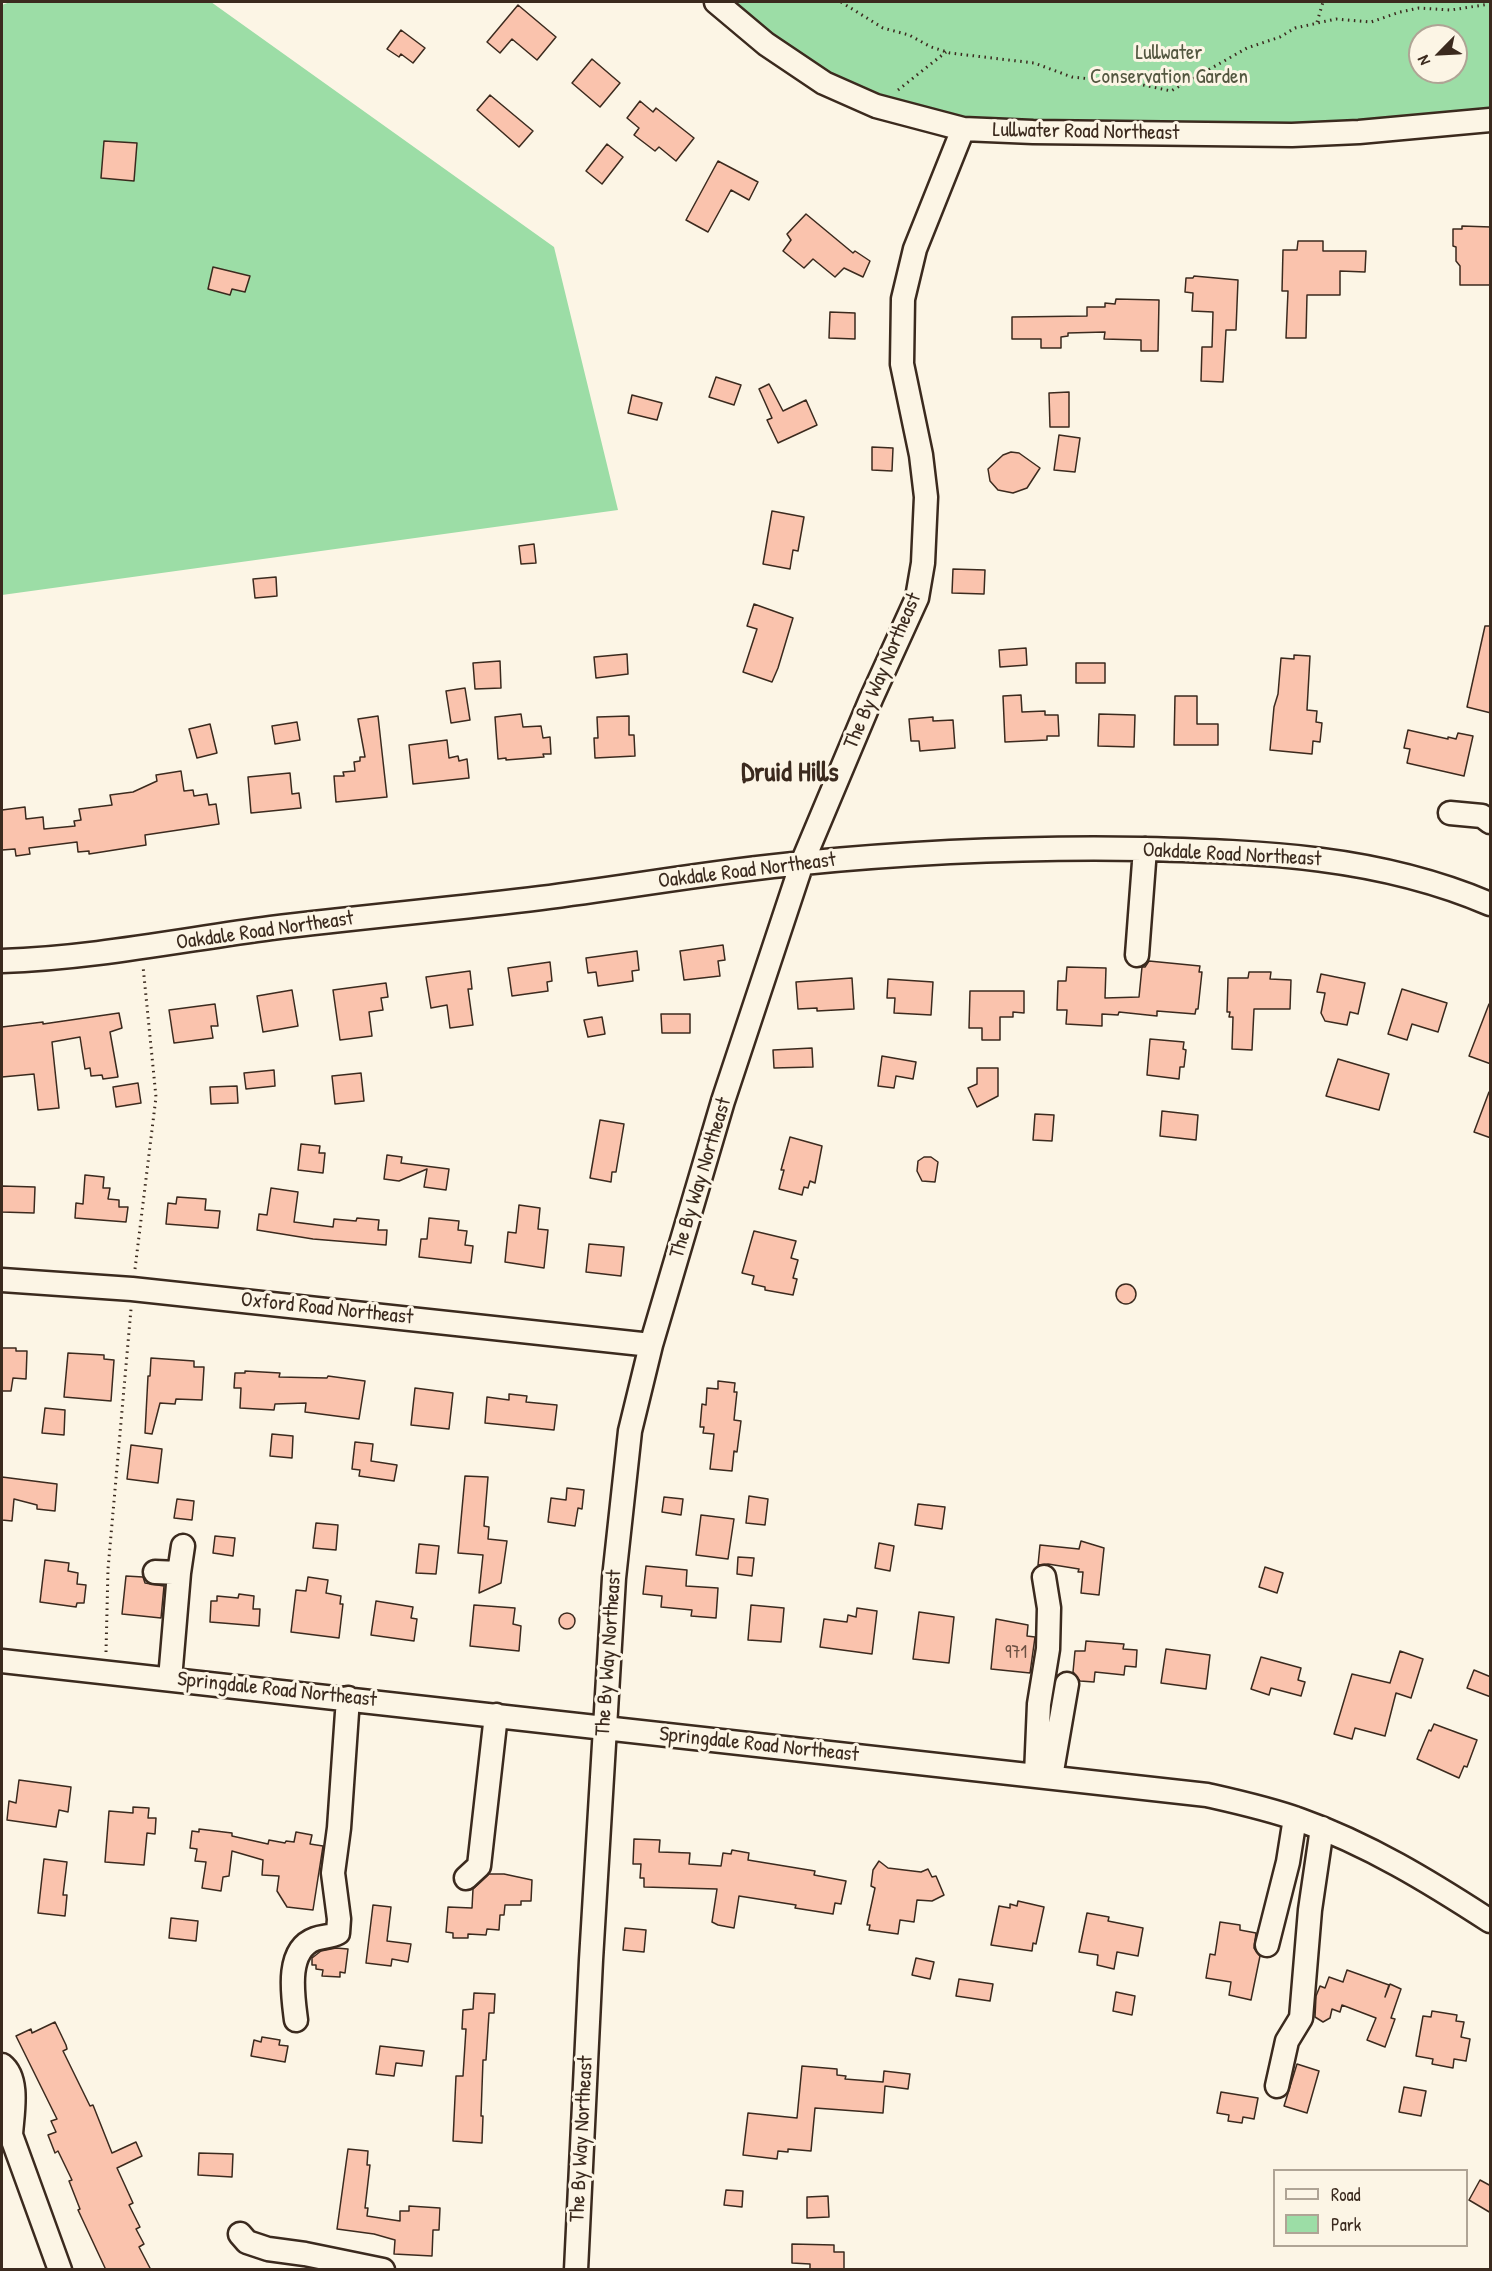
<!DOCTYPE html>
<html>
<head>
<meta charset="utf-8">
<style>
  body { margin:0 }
  #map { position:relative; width:1492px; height:2271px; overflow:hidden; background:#fcf5e5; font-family:"Patrick Hand",sans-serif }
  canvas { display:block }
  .frame { position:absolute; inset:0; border:3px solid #3b2a1e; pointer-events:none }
  .legend { position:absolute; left:1273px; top:2169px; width:195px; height:78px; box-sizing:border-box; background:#fcf5e5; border:2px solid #afa495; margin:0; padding:8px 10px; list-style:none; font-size:18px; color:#3b2a1e }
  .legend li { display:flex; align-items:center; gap:12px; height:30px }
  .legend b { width:30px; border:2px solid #afa495 }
  .north { position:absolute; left:1408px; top:24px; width:60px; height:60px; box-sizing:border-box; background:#fcf5e5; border:2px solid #afa495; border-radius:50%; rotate:246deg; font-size:16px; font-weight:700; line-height:24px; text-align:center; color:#3b2a1e }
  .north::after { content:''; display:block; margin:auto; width:21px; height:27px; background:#3b2a1e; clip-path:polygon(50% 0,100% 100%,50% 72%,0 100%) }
</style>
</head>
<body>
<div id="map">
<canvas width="1492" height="2271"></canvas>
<div class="frame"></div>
<ul class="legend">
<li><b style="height:8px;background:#fcf5e5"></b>Road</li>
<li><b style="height:16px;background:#9cdda6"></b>Park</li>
</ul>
<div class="north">N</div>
</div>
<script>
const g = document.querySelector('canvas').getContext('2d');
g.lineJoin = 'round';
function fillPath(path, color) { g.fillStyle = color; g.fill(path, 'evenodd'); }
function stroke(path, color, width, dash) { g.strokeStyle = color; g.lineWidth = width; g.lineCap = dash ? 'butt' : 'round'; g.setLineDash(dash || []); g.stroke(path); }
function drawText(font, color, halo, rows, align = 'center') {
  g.font = font + ' "Patrick Hand",sans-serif'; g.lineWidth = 6; g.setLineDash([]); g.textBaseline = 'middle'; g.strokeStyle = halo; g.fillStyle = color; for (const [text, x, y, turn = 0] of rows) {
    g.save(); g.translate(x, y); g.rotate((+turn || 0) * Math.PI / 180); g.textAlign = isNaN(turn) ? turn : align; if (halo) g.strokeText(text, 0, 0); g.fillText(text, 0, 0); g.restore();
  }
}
const green = new Path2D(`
  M10,2H211L554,247L618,510L2,595V5Z
  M710,2H1490V107L1343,129L959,119L843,93ZM1420,36H1456V72H1420Z`);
const building = new Path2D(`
  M518,5L556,37L537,60L512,39L500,53L487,42Z
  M401,30L425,48L413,63L401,54L399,57L387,49Z
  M592,59L620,83L600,107L572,83Z
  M490,95L533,131L519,147L477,110Z
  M640,101L653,112L656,108L694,138L676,161L659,147L655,151L634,135L639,128L627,118Z
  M104,141L137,143L134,181L101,178Z
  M607,144L623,157L602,184L586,171Z
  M718,161L758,182L749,200L731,190L708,232L686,220Z
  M806,214L853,253L855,251L870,261L863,277L844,268L835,277L813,259L804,268L783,251L791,240L787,234Z
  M1462,226L1491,227V285H1460V266L1456,261V247L1453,246V229H1462Z
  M1298,241H1323V251H1366L1365,272L1340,271V295H1307L1306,338H1286L1288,291H1282L1283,250H1297Z
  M213,267L250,276L245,292L232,289L230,295L208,289Z
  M1194,276L1238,280L1236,330H1226L1223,382L1201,381L1202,347H1212L1213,312L1192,311L1193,293L1185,292L1186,278H1193Z
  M1116,299L1159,300L1158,351H1141V340L1104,339L1105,332L1068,333V336L1061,337V348H1041V339H1012V317L1087,316V307H1105V303L1115,304Z
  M830,312L855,313V339L829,338Z
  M716,377L741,385L734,405L709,397Z
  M769,384L783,411L806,400L817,425L778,443L767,420L772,418L759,389Z
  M1069,392V427H1050L1049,393Z
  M632,395L662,403L657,420L628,413Z
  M1059,435L1080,438L1075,472L1054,470Z
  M872,447L893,448L892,471L872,470Z
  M1011,452L1019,453L1040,468L1027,488L1013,493L998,490L990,481L988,469L1003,455Z
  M772,511L804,517L798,551L793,550L790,569L763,564Z
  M534,544L536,563L521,564L519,546Z
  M953,569L985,570L984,594L952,593Z
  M276,577L277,596L255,598L253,579Z
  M754,604L793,618L778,668L772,682L743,672L757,629L747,626Z
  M1485,626H1491V713L1467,707Z
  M1026,648L1027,665L1000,667L999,650Z
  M627,654L628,674L596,678L594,657Z
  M1294,655L1310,656L1307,710L1317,711L1316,722L1322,723L1320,742L1313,741L1312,754L1270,750L1274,707L1278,694L1281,658L1294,659Z
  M500,661L501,688L475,689L473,663Z
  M1076,663H1105V683H1076Z
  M465,688L470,720L451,723L446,691Z
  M1021,695L1022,712L1045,711V715H1058L1059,736H1047V740L1005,742L1003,696Z
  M1175,696H1197V724H1218V745H1174Z
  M521,714L523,727L541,726L543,738L550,737L551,754H543L544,757L506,760V758L498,759L495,717Z
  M1099,714L1135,715L1134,747L1098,746Z
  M378,716L387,797L336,802L334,776H344L343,772L355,771L354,762L360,761V757H365L358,719Z
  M629,716V735H634L635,756L595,758L594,738H598L597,717Z
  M933,717V721L953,720L955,748L920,751L919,741H911L909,719Z
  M297,722L300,740L275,744L272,726Z
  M210,724L217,753L197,758L189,729Z
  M1408,730L1448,739V737L1456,739L1458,733L1473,736L1464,776L1407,763L1410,749L1404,748Z
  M447,740L449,758L458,756L459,761L467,759L469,778L413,784L409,745Z
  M181,771L184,791L193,790L194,796L207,794L209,805L216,804L219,824L145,835L146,845L89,854V851L78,852L77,842L29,848L30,854L16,856L15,849L2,850V810L25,807L26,819L43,817L44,829L75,826L74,821L81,820L79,809L112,805L110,795L133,792L157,781L156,775Z
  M290,773L292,794L299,793L301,808L251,813L248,777Z
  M723,945L725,960L718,961L720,976L684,980L680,951Z
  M637,951L639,970L632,971L633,981L598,986L596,972L588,973L586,958Z
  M1149,961L1200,966L1199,972H1202L1198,1009H1196L1195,1014L1157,1011V1016L1119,1012L1118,1015L1102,1014V1026L1066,1024L1067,1010H1057L1058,981H1066L1067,967L1106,968L1105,998L1139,997L1142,967H1145Z
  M550,962L552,981L547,982L548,991L512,996L508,968Z
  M470,971L472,989H468L473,1025L450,1028L447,1005L431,1008L426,977Z
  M1249,972H1271L1270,979L1291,980L1290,1009H1254L1252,1050L1232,1049L1233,1017H1229L1230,1012H1227L1228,978H1248Z
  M1321,974L1365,983L1358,1014L1350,1012L1347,1025L1325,1021L1321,1013L1325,993L1317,992Z
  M852,978L854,1009L817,1011V1008L798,1009L796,982Z
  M888,979L933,982L931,1015L894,1013L895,998H887Z
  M386,983L388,997L381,998L383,1010L369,1012L372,1036L340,1040L333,990Z
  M1402,989L1447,1003L1438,1032L1412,1024L1407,1040L1388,1034Z
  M292,990L298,1026L263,1032L257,996Z
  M970,991H1024V1013L1013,1012V1017H1000V1040H982V1028H969Z
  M215,1004L218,1026H211L213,1038L174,1043L169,1010Z
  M1489,1004H1491V1064L1469,1056Z
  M119,1013L122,1028L110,1032L118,1077L103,1079L102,1075L91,1076L90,1068L85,1069L80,1037L52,1042L59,1108L38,1110L34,1074L2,1077V1027L43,1022V1024Z
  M661,1014H690V1033H662Z
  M602,1017L605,1034L588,1037L584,1020Z
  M1150,1039L1184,1042L1183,1049L1186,1050L1184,1067H1180L1179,1079L1147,1075Z
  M812,1048L813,1067L774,1068L773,1050Z
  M882,1056L916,1062L913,1079L896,1076L894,1088L878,1086Z
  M1338,1059L1389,1074L1379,1110L1326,1096Z
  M977,1068H998V1096L977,1107L968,1088L977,1084Z
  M274,1070L275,1086L246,1089L244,1073Z
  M361,1073L364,1101L335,1104L332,1076Z
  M138,1083L141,1103L116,1107L113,1087Z
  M237,1086L238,1103L211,1104L210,1087Z
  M1489,1092H1491V1138L1474,1132Z
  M1162,1111L1198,1115L1196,1140L1160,1136Z
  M1035,1114L1054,1115L1052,1141L1033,1140Z
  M600,1120L624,1124L616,1172H612L611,1182L590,1178Z
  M790,1137L822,1146L815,1183L810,1181L808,1188L804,1187L802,1195L779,1189L784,1170H781Z
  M301,1144L320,1146L319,1153H325L323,1173L298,1170Z
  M387,1155L402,1157L401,1163L449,1169L446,1190L424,1187L427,1169L399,1181L384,1179Z
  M924,1157H931L938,1162L935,1182L922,1181L917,1171L918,1161Z
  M85,1175L104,1177L103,1188H110L108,1199L119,1200V1207H128L126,1222L75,1218L76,1203L83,1204Z
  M2,1186L35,1187L34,1213L2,1212Z
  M271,1188L298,1192L294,1222L333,1227L334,1219L356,1221L357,1218L379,1220L378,1230H387L386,1245L313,1239L257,1230L259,1214L267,1215Z
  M177,1197L206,1199L205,1210L220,1211L218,1228L166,1224L168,1203L176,1204Z
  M519,1205L540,1208L538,1229L548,1230L544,1268L505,1262L508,1232L516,1233Z
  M429,1218L459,1221L458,1230L467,1231L465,1245L473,1246L471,1263L419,1257L421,1239H427Z
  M754,1231L796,1241L791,1258L798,1260L793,1278L797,1279L793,1295L765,1290V1287L752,1284L754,1276L742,1273Z
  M589,1244L624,1247L621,1276L586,1272Z
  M1116 1294a10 10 0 1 1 20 0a10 10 0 1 1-20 0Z
  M2,1348H16V1351H27L26,1379L13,1378L11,1391H2Z
  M68,1353L104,1355V1359L114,1360L111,1401L64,1397Z
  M151,1358L194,1361V1367H204L202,1400L176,1399L175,1404L160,1403L152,1434L145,1433L148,1376H150Z
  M245,1371L280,1373L279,1377L327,1378L328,1376L365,1381L359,1419L305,1412L306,1403L275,1404L274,1410L240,1408L241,1388H234L235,1373H245Z
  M718,1381L735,1383L734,1392H737L734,1420L741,1421L737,1452L734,1451L732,1471L710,1469L714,1434L703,1433L704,1427H700L702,1404L706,1405L707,1388L718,1389Z
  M415,1388L453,1393L449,1429L411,1425Z
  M509,1394L527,1396L526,1402L557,1405L554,1430L485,1423L487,1397L509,1400Z
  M45,1408L65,1410L64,1435L42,1433Z
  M272,1434L293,1436L292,1458L270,1456Z
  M355,1442L373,1444L371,1461L397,1465L394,1481L359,1476L360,1470L352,1469Z
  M131,1445L162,1449L158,1483L127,1479Z
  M465,1476L488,1477L484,1526L489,1527L488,1539L507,1541L501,1583L479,1593L483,1555L458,1553Z
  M2,1477L57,1484L55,1511L37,1509V1505L14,1499L12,1521L2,1520Z
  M567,1488L584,1490L582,1509L578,1508L575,1526L548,1522L551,1498L566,1500Z
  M749,1496L768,1499L765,1525L746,1523Z
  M664,1497L683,1499L681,1515L662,1512Z
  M177,1499L194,1501L192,1520L174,1518Z
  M918,1504L945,1507L942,1529L915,1525Z
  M701,1515L734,1519L728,1559L696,1555Z
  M316,1523L338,1525L336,1550L313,1548Z
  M215,1536L235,1538L233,1556L213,1553Z
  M1081,1541L1104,1548L1099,1595L1081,1593L1083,1572H1078L1079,1569L1048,1564L1038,1565L1040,1545L1079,1549Z
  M879,1543L894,1546L890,1571L875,1568Z
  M419,1544L439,1546L436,1574L416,1573Z
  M738,1557L754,1558L752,1576L737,1574Z
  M45,1560L69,1563L68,1571L78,1573L77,1584L86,1585L84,1603H77L76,1607L40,1602Z
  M646,1566L687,1570L686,1586L718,1588L716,1618L691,1616L692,1610L661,1607L662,1596L643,1594Z
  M1265,1567L1283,1573L1277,1593L1259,1587Z
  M126,1576L143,1577L145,1583L164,1586L161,1618L122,1614Z
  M308,1577L328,1580L326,1593L341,1596L340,1604H343L339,1638L291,1632L296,1590L306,1591Z
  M239,1594L254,1596L253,1609H260L259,1626L210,1622L211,1601H217V1596L238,1598Z
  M376,1601L413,1607L411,1618L417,1619L414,1641L371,1635Z
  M474,1605L515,1608L513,1624L521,1626L519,1651L470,1646Z
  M751,1605L784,1608L781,1642L748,1640Z
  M857,1608L877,1611L872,1654L820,1647L824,1619L847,1622L848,1615L856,1617Z
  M919,1612L954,1617L949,1663L913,1659Z
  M559 1621a8 8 0 1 1 16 0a8 8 0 1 1-16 0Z
  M996,1619L1028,1625L1027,1636L1035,1637L1030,1673L991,1669Z
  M1086,1641L1124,1644L1123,1649L1137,1650L1136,1667L1125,1666L1124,1675L1095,1672L1094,1682L1080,1681L1073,1672L1075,1651H1085Z
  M1166,1649L1210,1655L1206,1689L1161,1683Z
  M1400,1651L1423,1659L1411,1698L1396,1693L1385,1736L1355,1728L1352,1739L1334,1734L1352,1674L1390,1683Z
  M1261,1657L1301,1668L1298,1680L1305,1682L1301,1696L1271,1688L1269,1695L1251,1689Z
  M1474,1670L1491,1677V1697L1467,1688Z
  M1434,1724L1477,1740L1467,1767L1464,1766L1459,1778L1417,1759L1429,1730L1431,1731Z
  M19,1780L71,1787L68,1812L59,1810L56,1827L7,1820L9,1801L16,1803Z
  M133,1807L149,1808L148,1818H156L155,1834L147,1833L144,1865L105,1862L109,1811L133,1813Z
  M199,1829L232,1833V1836L268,1844L269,1840L285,1843L286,1841L294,1842L296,1832L312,1835L310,1844L323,1846L313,1910L287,1907L277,1891L279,1876L262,1875L263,1860L232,1851L229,1876L223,1877L221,1891L202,1888L206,1862L195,1861L197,1849L190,1848L192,1831L199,1832Z
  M634,1839L660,1840L659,1852L690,1853L689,1864L721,1866L723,1853L731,1854L732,1850L749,1853L748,1860L815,1871L814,1875L846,1881L841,1904L835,1903L833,1914L795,1908L796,1905L739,1896L734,1928L718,1925L712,1922L717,1889L644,1887V1878H640L641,1864H633Z
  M44,1859L67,1862L63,1895H67L65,1916L38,1913Z
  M879,1861L888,1868L921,1872L928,1869L932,1877L936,1876L944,1895L932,1901L917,1900L914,1922L900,1920L898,1934L869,1930L870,1925H867L875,1888L871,1886L873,1870Z
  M489,1874H504L532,1880L531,1901H521V1905H505L504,1915H500L499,1930L487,1929L486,1935L468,1934V1938H453V1933L446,1932L448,1907L472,1908L473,1889Z
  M1018,1901L1044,1907L1036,1944L1033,1943L1032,1951L991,1945L999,1906L1010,1908V1904L1017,1906Z
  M373,1905L391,1907L387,1941L411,1944L408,1962L392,1959L391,1966L366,1963Z
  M1087,1913L1109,1917L1108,1921L1143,1928L1138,1956L1117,1952L1114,1969L1097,1965L1098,1955L1079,1952Z
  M171,1918L198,1921L196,1941L169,1938Z
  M1220,1922L1240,1925V1930L1256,1933L1254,1948L1260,1956L1251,2000L1229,1995L1231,1982L1206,1978L1210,1954L1215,1955Z
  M625,1928L646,1930L644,1952L623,1950Z
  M336,1948L348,1949L345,1973L340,1972V1977L322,1976L323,1970L316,1969V1965H312V1958L321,1951Z
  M916,1958L934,1962L930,1979L912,1975Z
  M1347,1970L1389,1985L1385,1997L1390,1984L1401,1989L1391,2018L1395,2019L1385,2047L1367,2040L1376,2018L1342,2005L1340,2012L1332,2009L1330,2018L1323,2022L1315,2017L1316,1996L1320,1986L1325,1988L1329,1977L1343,1982Z
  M959,1979L993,1984L990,2001L956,1996Z
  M1116,1992L1135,1996L1132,2015L1113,2011Z
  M474,1993L495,1994L494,2013H489L486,2060H483L481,2116H483L482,2143L453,2141L456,2076H463L466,2029H462L463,2010L473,2009Z
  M1432,2011L1457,2015L1456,2021L1464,2022L1461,2037L1470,2039L1466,2061L1454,2059L1453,2068L1432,2064L1433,2059L1416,2056L1423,2016L1431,2017Z
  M55,2022L66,2045L67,2049L63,2051L90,2106L93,2105L112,2153L136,2142L142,2156L117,2168L133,2203L129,2205L140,2227L136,2229L144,2244L139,2247L151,2270H106L78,2210L80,2209L69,2181L72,2180L58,2151L55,2153L48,2135L56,2132L51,2121L57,2119L16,2036L31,2029L32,2033Z
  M262,2037L280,2040L279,2045L288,2046L285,2062L251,2056L254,2040L261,2042Z
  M380,2046L424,2051L422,2066L396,2063L394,2076L376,2074Z
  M1297,2064L1319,2071L1307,2113L1284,2106Z
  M802,2066L837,2069V2075L846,2076L845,2079L883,2082L884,2071L910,2074L908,2089L885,2086L883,2113L815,2108L811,2151L788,2149V2152L778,2151L777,2159L743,2155L748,2113L797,2118Z
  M1404,2087L1426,2091L1421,2116L1399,2112Z
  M1221,2092L1258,2098L1254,2119L1243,2117L1242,2123L1228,2121L1229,2115L1217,2113Z
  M348,2149L368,2151L367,2165H370L365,2208H368L367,2216L400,2221V2211H409V2206L440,2208L439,2230H433L432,2256L394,2254L395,2240L374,2234L337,2229Z
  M199,2153L233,2154L232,2177L198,2175Z
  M1480,2180L1491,2186V2213L1469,2200Z
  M726,2190L743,2191L742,2207L724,2205Z
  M828,2196L829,2217L807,2218V2197Z
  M792,2244L834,2245V2252H844V2270L810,2269V2264L792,2263Z`);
const path = new Path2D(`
  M841,2L883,28L909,35L931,47L950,53L1034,63L1072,77L1138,84L1171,91L1247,48L1280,37L1295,28L1336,19L1371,22L1400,12L1419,8L1451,10L1490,4
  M1317,22L1323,2
  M898,90L946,52
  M135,1269L156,1097L143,966
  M106,1652L108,1569L131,1309`);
const minor = new Path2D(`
  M716,2L766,44L824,83L876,106L963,129L1033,132L1292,135L1359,132L1490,120
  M1450,813L1482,816L1490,822
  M1137,955L1145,849
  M2,961C92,958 181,940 271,928C361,917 451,909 541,898C629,887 715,871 803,863C916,852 1029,847 1143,849C1263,852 1378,856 1490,904
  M2,1280L132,1289L651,1345
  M155,1572L179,1573L170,1679
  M179,1573L183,1546
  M2,1661L1207,1795C1238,1802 1270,1809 1300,1820C1368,1844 1430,1882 1490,1921
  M1036,1775L1039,1704L1048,1649L1049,1608L1044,1577
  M1051,1777L1067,1684
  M466,1878L479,1866L496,1715
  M1267,1945L1288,1862L1295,1818
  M296,2020C293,1996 285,1950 315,1939C323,1936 330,1937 338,1933L339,1919L333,1873L339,1828L348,1698
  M2,2065C20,2079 12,2115 11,2135
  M1277,2086L1287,2041L1301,2018L1310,1910L1322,1828
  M2,2124L11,2135L60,2270
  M240,2234L247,2242L268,2249L305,2254L383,2270
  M576,2270L591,1960L614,1578L630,1431L651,1345L723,1101L802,863L871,699L917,598L923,563L926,497L921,455L902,364L903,299L915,249L963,129`);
const numberNames = [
  ["971",1016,1653]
];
const parkNames = [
  ["Lullwater",1169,53],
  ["Conservation Garden",1169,77]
];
const streetNames = [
  ["Lullwater Road Northeast",1086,132,1],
  ["The By Way Northeast",883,671,-67],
  ["Oakdale Road Northeast",1232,855,3],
  ["Oakdale Road Northeast",747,871,-7],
  ["Oakdale Road Northeast",265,931,-8],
  ["The By Way Northeast",701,1178,-73],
  ["Oxford Road Northeast",327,1309,6],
  ["The By Way Northeast",609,1653,-86],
  ["Springdale Road Northeast",277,1690,6],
  ["Springdale Road Northeast",759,1745,6],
  ["The By Way Northeast",582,2139,-87]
];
const districtNames = [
  ["Druid Hills",790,774]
];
fillPath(green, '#9cdda6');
fillPath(building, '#fac3ad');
stroke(building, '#3b2a1e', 1.5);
stroke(minor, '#3b2a1e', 27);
stroke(path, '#3b2a1e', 3, [1.5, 4.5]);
stroke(minor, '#fcf5e5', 22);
drawText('18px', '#6b5042', null, numberNames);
drawText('21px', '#535740', '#fcf5e5', parkNames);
drawText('21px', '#3b2a1e', '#fcf5e5', streetNames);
drawText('bold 27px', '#3b2a1e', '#fcf5e5', districtNames);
</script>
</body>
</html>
